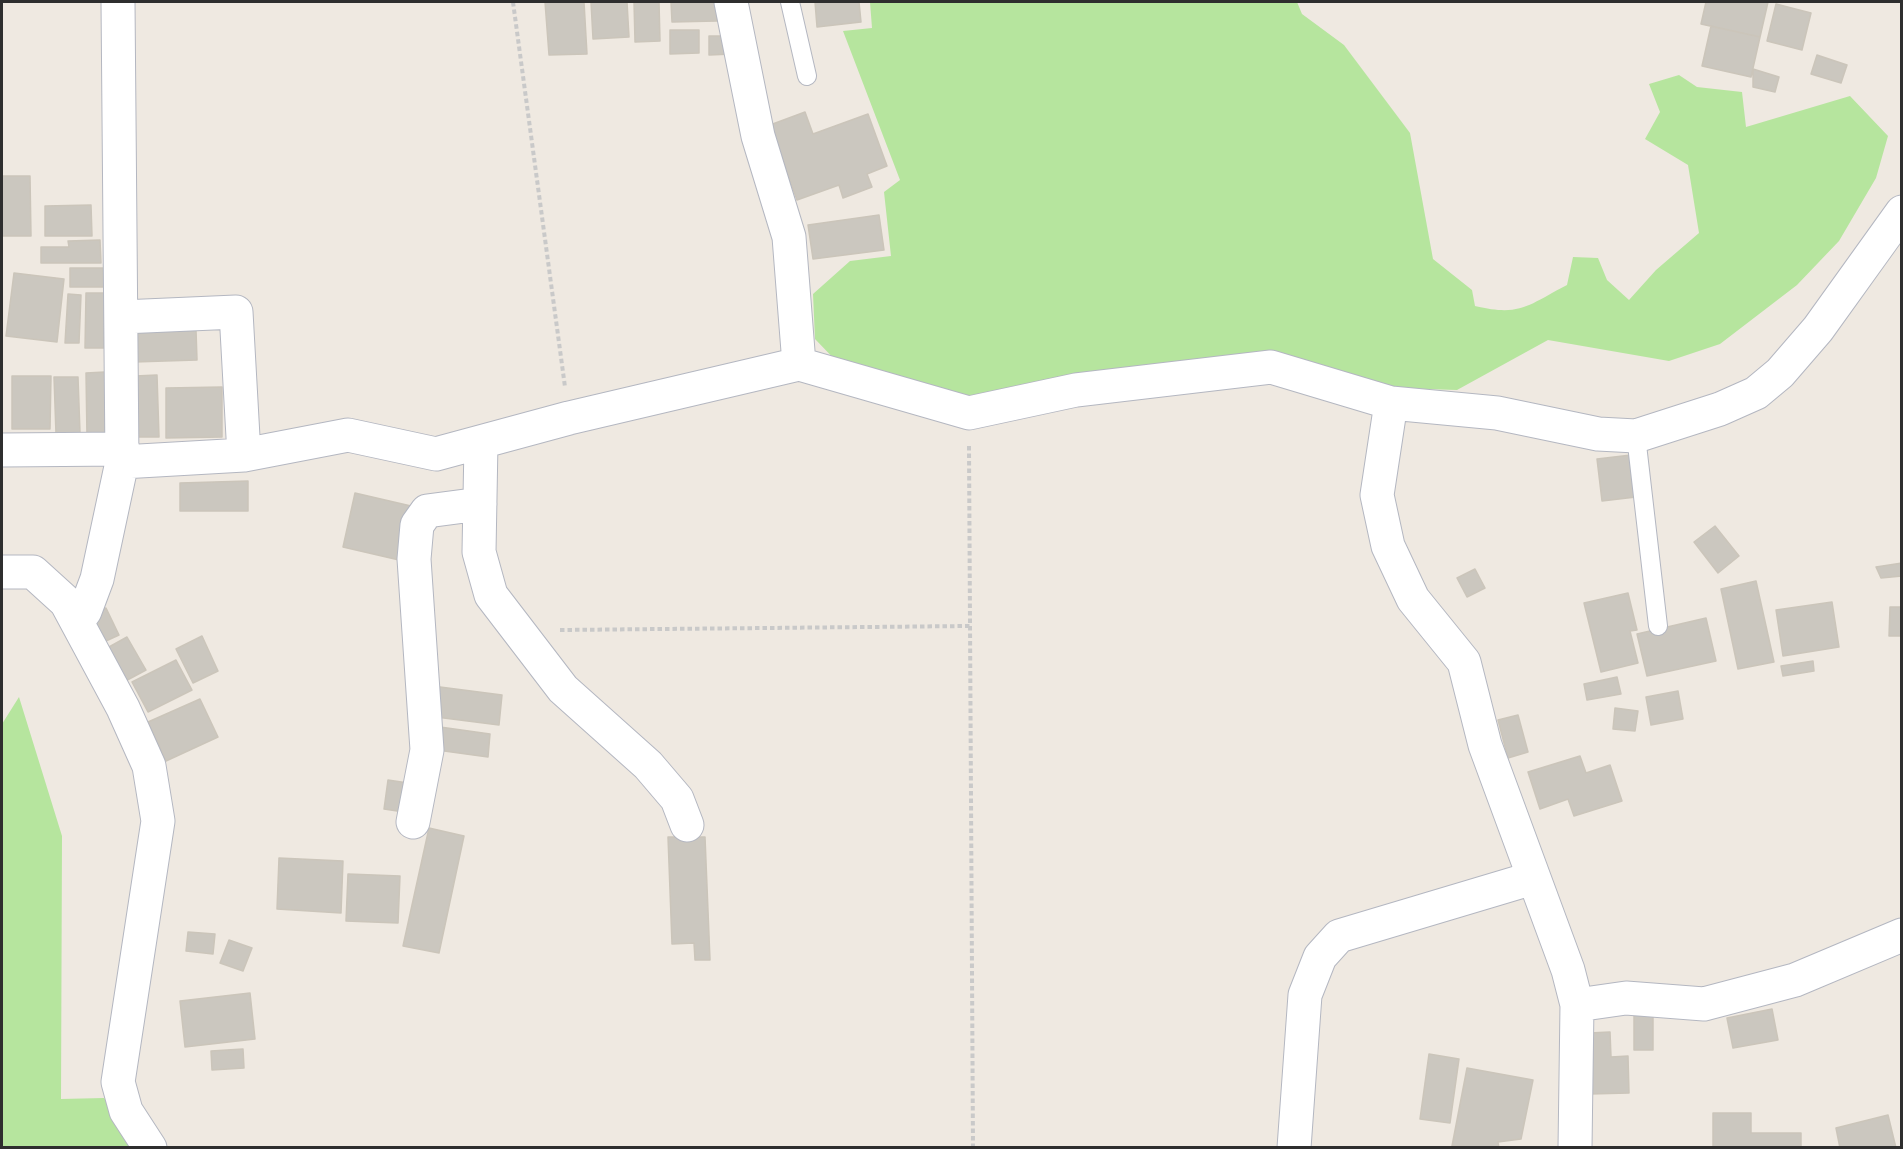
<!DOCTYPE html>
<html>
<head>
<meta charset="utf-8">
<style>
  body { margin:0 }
  #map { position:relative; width:1903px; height:1149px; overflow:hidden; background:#efe9e1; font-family:Lato,sans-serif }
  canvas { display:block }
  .frame { position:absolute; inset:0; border:3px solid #2e2e2e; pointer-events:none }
</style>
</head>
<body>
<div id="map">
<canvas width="1903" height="1149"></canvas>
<div class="frame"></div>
</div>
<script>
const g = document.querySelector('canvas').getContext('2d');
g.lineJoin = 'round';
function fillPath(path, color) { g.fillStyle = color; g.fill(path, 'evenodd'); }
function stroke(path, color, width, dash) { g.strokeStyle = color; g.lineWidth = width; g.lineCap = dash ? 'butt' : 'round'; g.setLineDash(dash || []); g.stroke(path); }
const green = new Path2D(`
  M870,2H1297L1302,14L1344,45L1410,133L1433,259L1472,290L1475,306C1521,317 1528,305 1567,285L1573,257L1598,258L1607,280L1629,300L1656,270L1699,233L1688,165L1645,139L1660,112L1649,84L1679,75L1697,87L1742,92L1746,127L1850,96L1888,136L1876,178L1839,241L1797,285L1720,344L1669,361L1548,340L1457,390L1396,388L1273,351L972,401L841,366L815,339L813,294L850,261L891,256L884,192L900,180L843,31L872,28Z
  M19,697L62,836L61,1099L104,1098L141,1147L2,1148V724Z`);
const building = new Path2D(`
  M545,2H584L587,54L549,55Z
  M591,2H627L629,37L593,39Z
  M634,2H659L660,41L635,42Z
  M671,2H717V21L672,22Z
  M815,2H859L861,22L817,27Z
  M1706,2H1768L1760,37L1701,24Z
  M1776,4L1811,13L1802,50L1767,41Z
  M1711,26L1760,37L1751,77L1702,66Z
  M670,30H699V53L670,54Z
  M709,36H731L732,54L709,55Z
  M1817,55L1847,65L1841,83L1811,74Z
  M1753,69L1779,77L1775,92L1753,87Z
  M805,112L813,134L868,114L887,166L867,174L872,187L843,198L839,185L797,200L770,125Z
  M2,176H30L31,236H2Z
  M91,205L92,236H45V206Z
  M879,215L884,250L813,259L808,225Z
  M100,240L101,263H41V247H69L68,241Z
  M70,268H103L104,287H70Z
  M14,273L64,279L57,342L6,336Z
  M86,293H105L104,348H85Z
  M68,294L81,295L79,343H65Z
  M196,330L197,360L134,362L133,332Z
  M105,372L107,437L87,438L86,373Z
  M157,375L159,437H136L135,376Z
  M12,376H51L50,429H12Z
  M54,377H78L80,433L56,434Z
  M222,387V437L166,438V388Z
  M1631,455L1636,497L1602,501L1597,459Z
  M248,481V511H180V483Z
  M355,493L411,506L399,560L343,547Z
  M1715,526L1739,556L1718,573L1694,542Z
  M1902,563V576L1881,578L1876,567Z
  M1475,569L1485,588L1467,597L1457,578Z
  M1756,581L1774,662L1738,669L1721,589Z
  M1628,593L1637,630L1630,631L1638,663L1601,672L1584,603Z
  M1832,602L1839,647L1783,656L1776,610Z
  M1890,607H1902V636H1889Z
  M106,608L119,635L95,646L83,619Z
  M1706,618L1716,661L1647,676L1637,634Z
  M202,636L218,671L193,683L176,649Z
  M127,637L146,670L118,685L100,652Z
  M176,660L192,690L148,712L132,682Z
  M1813,661L1814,671L1783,676L1781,666Z
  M1617,677L1621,694L1587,700L1584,684Z
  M440,687L502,695L499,725L436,717Z
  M1678,691L1683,719L1651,725L1646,697Z
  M200,699L218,737L166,761L148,722Z
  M1615,708L1638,711L1635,731L1613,729Z
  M1518,715L1528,752L1508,758L1498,720Z
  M440,727L490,734L488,757L437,750Z
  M1580,756L1586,773L1610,765L1622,801L1574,816L1568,799L1540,809L1528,772Z
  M388,780L408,783L404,812L384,809Z
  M429,828L464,836L439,953L403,946Z
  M668,837H705L710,960H695L694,943L672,944Z
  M279,858L343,861L341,913L277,909Z
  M348,874L400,876L398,923L346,921Z
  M188,932L215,934L213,954L186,951Z
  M229,940L252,948L243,971L220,963Z
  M250,993L255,1039L185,1047L180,1001Z
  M1772,1009L1778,1040L1733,1048L1727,1018Z
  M1634,1012H1653V1050H1634Z
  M1610,1032L1611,1057L1628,1056L1629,1093L1590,1094L1589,1033Z
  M243,1049L244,1068L212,1070L211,1051Z
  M1429,1054L1459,1059L1450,1123L1420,1119Z
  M1467,1068L1533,1080L1521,1139L1498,1142L1499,1148L1452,1146Z
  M1713,1113H1751V1133H1801V1148H1713Z
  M1888,1115L1896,1148H1840L1836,1128Z`);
const path = new Path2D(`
  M513,2L565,387
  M969,446L973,1148
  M560,630L970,626`);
const service = new Path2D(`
  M790,2L807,76
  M1636,436L1658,626`);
const minor = new Path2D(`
  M731,2L758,136L789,237L799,364
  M122,317L236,312L244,455
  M1391,403L1377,495L1388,546L1413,599L1464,662L1485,745L1568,970L1577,1005L1575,1148
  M481,443L479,552L491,595L563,689L648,765L677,799L687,825
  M2,450L123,449
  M122,462L244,455L348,435L436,454L569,418L799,364L969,413L1076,390L1271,367L1391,403L1497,413L1598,434L1636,436L1720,409L1756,393L1780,373L1818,329L1902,212
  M2,572H33L66,602L123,708L149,766L158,821L118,1082L126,1111L150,1148
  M77,622L85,611L97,579L122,462L118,2
  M413,822L427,750L414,559L417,525L427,511L480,504
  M1577,1005L1626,998L1704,1004L1795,980L1902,935
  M1294,1148L1305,995L1320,957L1339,936L1533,878`);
fillPath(green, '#b6e59e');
fillPath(building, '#cbc7bf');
stroke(building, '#cbc5ba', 1.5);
stroke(service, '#b4b7c1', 20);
stroke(minor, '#b4b7c1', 35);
stroke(path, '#c9c9c9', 4, [4.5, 3]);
stroke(service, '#fff', 18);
stroke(minor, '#fff', 33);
</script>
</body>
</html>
